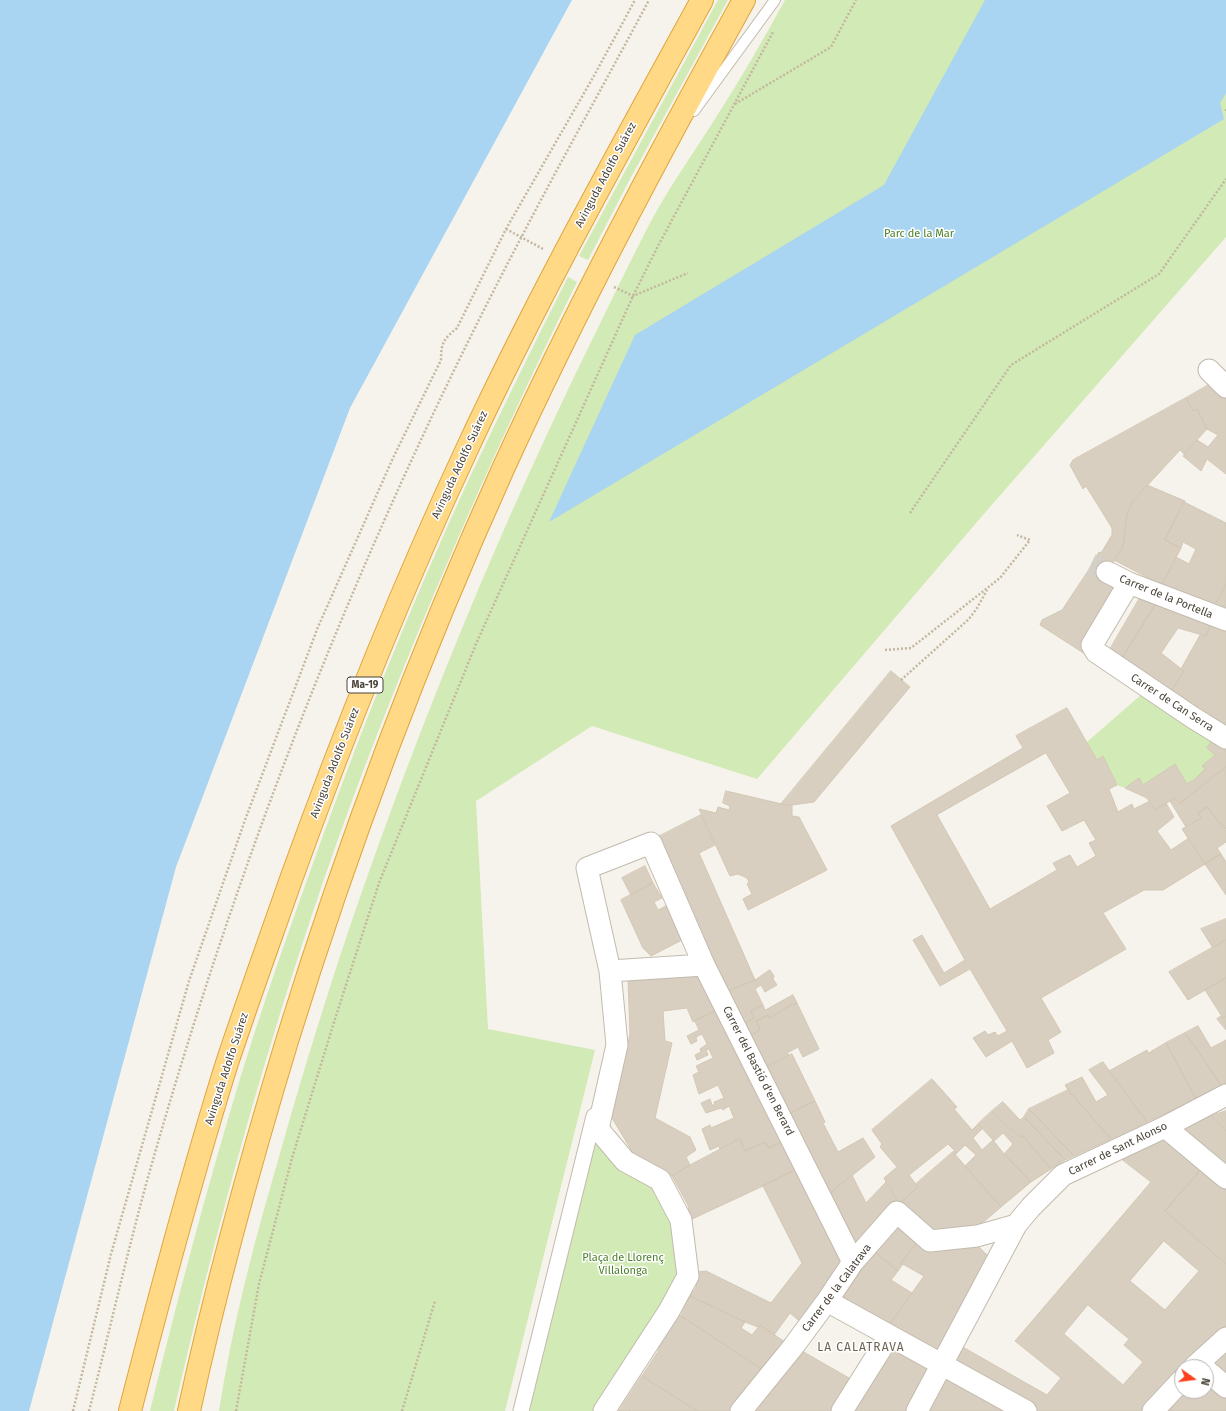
<!DOCTYPE html>
<html>
<head>
<meta charset="utf-8">
<style>
  body { margin:0 }
  #map { position:relative; width:1226px; height:1411px; overflow:hidden; background:#f6f3ec; font-family:"Fira Sans",sans-serif }
  canvas { display:block }
  .north { position:absolute; left:1174px; top:1359px; width:40px; height:40px; box-sizing:border-box; background:#fff; border:1px solid #b7b4b0; border-radius:50%; rotate:104deg; font-size:11px; font-weight:700; line-height:16px; text-align:center; color:#4b4439 }
  .north::after { content:''; display:block; margin:auto; width:14px; height:18px; background:#fc3f1d; clip-path:polygon(50% 0,100% 100%,50% 72%,0 100%) }
</style>
</head>
<body>
<div id="map">
<canvas width="1226" height="1411"></canvas>
<div class="north">N</div>
</div>
<script>
const g = document.querySelector('canvas').getContext('2d');
g.lineJoin = 'round';
function fillPath(path, color) { g.fillStyle = color; g.fill(path, 'evenodd'); }
function stroke(path, color, width, dash) { g.strokeStyle = color; g.lineWidth = width; g.lineCap = dash ? 'butt' : 'round'; g.setLineDash(dash || []); g.stroke(path); }
function drawText(font, color, halo, rows, align = 'center') {
  g.font = font + ' "Fira Sans",sans-serif'; g.lineWidth = 3; g.setLineDash([]); g.textBaseline = 'middle'; g.strokeStyle = halo; g.fillStyle = color; for (const [text, x, y, turn = 0] of rows) {
    g.save(); g.translate(x, y); g.rotate((+turn || 0) * Math.PI / 180); g.textAlign = isNaN(turn) ? turn : align; if (halo) g.strokeText(text, 0, 0); g.fillText(text, 0, 0); g.restore();
  }
}
const green = new Path2D(`
  M718,0H728L630,179L588,260L579,256Z
  M785,0H1226V237L983,515L757,779L592,726L476,801L488,1029L595,1050L505,1411H219C232,1327 253,1246 277,1164C296,1095 317,1027 339,959C406,759 484,564 575,375C600,324 624,273 650,223C669,187 693,154 715,119C740,80 763,40 785,0Z
  M568,277L577,282C487,464 406,651 337,842C271,1028 218,1219 174,1411H150C177,1301 206,1191 239,1082C258,1020 279,958 301,897C351,755 406,615 469,479C501,411 534,344 568,277Z
  M1142,694L1215,737L1207,748L1215,755L1203,766L1205,769L1195,779L1187,784L1175,764L1143,785L1138,779L1125,788L1117,785L1103,757L1097,760L1087,742Z
  M598,1129L660,1180L688,1276L604,1411H521Z`);
const water = new Path2D(`
  M0,0H572L350,408L176,867L29,1411H0Z
  M985,0H1226V93L1220,103L1224,119L549,522L635,335L884,185Z`);
const building = new Path2D(`
  M1212,383L1226,395V474L1207,459L1201,471L1183,456L1197,440L1208,447L1218,435L1207,429L1197,409L1193,411L1186,398Z
  M1186,398L1193,411L1197,409L1207,429L1184,454L1180,450L1133,501L1127,514L1123,546L1104,578L1089,570L1099,552L1101,553L1112,535V528L1086,486L1083,489L1070,465L1073,460Z
  M1147,485L1185,501L1165,540L1181,548L1162,585L1114,560L1123,546L1127,514L1133,501Z
  M1184,502L1226,523V584L1215,605L1162,585L1176,557L1189,564L1196,549L1183,542L1181,548L1165,540Z
  M1089,570L1104,578L1101,581L1122,590L1085,654L1040,625L1042,620L1062,610Z
  M1226,584V611L1215,606Z
  M1141,596L1157,602L1121,660L1102,663Z
  M1157,602L1212,621L1206,636L1178,628L1161,653L1184,671L1169,695L1121,660Z
  M1212,621L1226,625V730L1169,695L1184,671L1181,669L1200,635L1206,636Z
  M891,671L910,687L814,802L792,805L781,804Z
  M1067,708L1097,760L1103,756L1117,785L1109,789L1118,812L1132,804L1134,809L1150,801L1155,810L1166,803L1174,817L1157,831L1171,850L1189,838L1205,864L1163,890H1144L1103,913L1126,949L1041,998L1061,1032L1048,1040L1054,1053L1027,1068L1012,1041L986,1057L973,1038L985,1031L988,1035L995,1032L998,1036L1007,1031L970,969L940,986L913,940L922,935L944,973L965,960L891,826L1023,748L1016,736ZM1046,753L1070,793L1047,806L1062,831L1084,820L1096,840L1089,843L1096,856L1077,867L1070,855L1053,863L1057,870L990,909L937,815Z
  M1215,737L1226,746V767L1180,803L1175,798L1155,810L1147,798L1125,788L1139,778L1143,785L1175,764L1187,784L1195,779L1205,769L1202,766L1215,755L1207,748Z
  M1226,767V828L1225,829L1207,807L1198,813L1201,818L1186,827L1170,801L1175,798L1180,803Z
  M726,791L786,805H792V816L799,817L827,870L748,910L743,899L752,894L747,884L749,882L747,878L738,874L730,876L699,809L716,813L718,807L729,810L730,806L723,803Z
  M1207,807L1225,829L1226,832V842L1217,848L1221,854L1205,864L1182,829L1201,818L1198,813Z
  M701,815L715,845L699,853L755,980L725,992L656,838Z
  M1221,854L1226,862V895L1205,864Z
  M645,866L653,883L631,895L622,878Z
  M653,883L662,898L654,902L658,910L666,906L682,940L651,956L643,948L621,900Z
  M1226,919V940L1213,948L1201,929Z
  M1226,940V978L1188,1000L1169,972Z
  M770,970L774,976L773,979L777,985L765,992L761,985L755,989L763,1005L751,1011L754,1018L741,1025L725,992L755,980Z
  M700,974L717,1010L693,1022L687,1008L663,1011L665,1041L672,1043L655,1118L690,1137L696,1150L686,1157L690,1165L672,1176L633,1153L612,1118L630,1034L628,979Z
  M1226,978V1016L1223,1018L1205,990Z
  M793,995L797,1003L789,1006L770,1018L768,1015L756,1021L760,1030L746,1038L741,1025L754,1018L751,1011L763,1005L765,1010Z
  M797,1003L819,1049L803,1057L798,1047L787,1053L789,1055L763,1069L746,1038L760,1030L756,1021L768,1015L770,1018L789,1006Z
  M717,1010L783,1141L769,1148L765,1142L745,1151L740,1139L720,1149L719,1146L710,1150L702,1129L710,1125L711,1128L734,1118L729,1106L723,1110L721,1108L706,1113L701,1103L710,1099L712,1105H715L714,1102L724,1098L718,1085L699,1094L693,1075L699,1072L696,1066L713,1058L709,1049L706,1050L708,1055L697,1060L695,1055L701,1052L700,1049L707,1044L702,1034L696,1037L697,1041L691,1044L687,1036L699,1030L695,1021Z
  M1222,1016L1223,1018L1226,1016V1030L1217,1019Z
  M1198,1026L1211,1048L1226,1040V1085L1222,1087L1202,1057L1185,1033Z
  M1185,1033L1202,1057L1222,1087L1196,1099L1166,1043Z
  M1166,1043L1196,1099L1147,1122L1109,1071L1147,1050L1148,1053Z
  M792,1054L815,1101L785,1116L763,1069Z
  M1103,1062L1147,1122L1111,1139L1068,1090L1065,1085L1082,1077L1096,1102L1108,1095L1089,1070Z
  M932,1079L957,1107L954,1109L972,1130L978,1124L982,1129L973,1138L982,1150L993,1140L1004,1154L1031,1182L1001,1207L965,1166L976,1155L965,1145L955,1155L953,1152L955,1151L948,1144L909,1175L918,1187L899,1204L884,1178L897,1167L880,1147L882,1144L872,1130Z
  M1068,1090L1111,1139L1074,1156L1029,1109Z
  M815,1101L825,1122L823,1123L838,1152L863,1138L875,1157L827,1196L785,1116Z
  M1003,1102L1020,1120L1024,1117L1065,1160L1051,1169L1022,1135L1020,1137L1012,1129L1011,1130L992,1111Z
  M1029,1109L1074,1156L1065,1160L1024,1117Z
  M992,1111L1011,1130L1012,1129L1020,1137L1022,1135L1051,1169L1031,1182L1004,1154L1013,1144L1003,1133L994,1141L978,1124Z
  M1226,1111V1131L1211,1116Z
  M1211,1116L1226,1131V1172L1177,1129Z
  M1166,1134L1205,1165L1165,1211L1226,1264V1327L1188,1367H1182V1373L1147,1411H1036L952,1365L961,1346L1047,1395L1061,1378L1015,1341L1151,1182L1120,1158ZM1164,1241L1199,1271L1165,1310L1130,1281ZM1088,1305L1129,1339L1124,1345L1143,1362L1123,1385L1064,1334Z
  M740,1139L745,1151L765,1142L769,1148L783,1141L797,1169L763,1186L690,1220L688,1205L672,1176L690,1165Z
  M953,1152L1001,1207L973,1231L934,1235L899,1204L918,1187L916,1184Z
  M1205,1165L1226,1183V1264L1165,1211Z
  M797,1169L845,1264L803,1324L790,1313L774,1335L760,1325L758,1327L745,1322L690,1296L696,1288L698,1272L706,1271L771,1303L802,1263L763,1186Z
  M852,1175L866,1203L887,1181L900,1205L855,1253L827,1196Z
  M898,1218L920,1239L901,1263L903,1264L898,1271L871,1249Z
  M920,1239L973,1241L990,1258L937,1357L887,1328L924,1276L901,1263Z
  M871,1249L898,1271L891,1280L912,1293L887,1328L839,1298Z
  M690,1296L745,1322L741,1328L752,1335L760,1325L788,1344L766,1372L681,1316Z
  M677,1315L681,1316L766,1372L738,1400L731,1411H697L642,1376L659,1350L657,1348Z
  M888,1341L930,1365L908,1404L912,1406L909,1411H849Z
  M802,1351L856,1382L838,1411H752Z
  M1226,1353V1379L1211,1367Z
  M947,1373L1017,1411H927Z
  M642,1376L697,1411H633L631,1410L630,1411H619Z
  M1206,1378L1226,1395V1411H1165L1182,1391H1206Z`);
const minorTunnel = new Path2D(`
  M1091,564L1107,572`);
const path = new Path2D(`
  M735,104L831,47L856,0
  M1226,109V112
  M506,229L543,249
  M614,287L633,296L688,273
  M910,513L1011,365L1159,274L1226,179
  M885,650L911,648L1000,578L1030,540L1017,535
  M901,680L969,619L977,608L987,590
  M73,1411L111,1254L189,981L245,820L318,627L393,458L441,360C441,342 444,339 457,328L506,229L595,74L635,0
  M89,1411C108,1337 125,1262 145,1188C197,1002 260,817 334,638C390,502 453,367 522,236C563,157 607,79 649,0
  M236,1411L259,1284L292,1158L335,1019L379,883L476,644L633,296L658,246L773,32
  M402,1411L435,1301`);
const service = new Path2D(`
  M694,111L775,0`);
const pedestrian = new Path2D(`
  M521,1411L594,1116`);
const minor = new Path2D(`
  M1209,370L1226,387
  M1107,572L1129,583L1226,620
  M1129,583L1092,645L1096,652L1192,717L1226,738
  M610,971L704,965L853,1262
  M1165,1127L1226,1178
  M827,1301L1026,1411
  M1194,1367L1226,1338
  M1206,1370L1226,1387
  M604,1411L669,1311L688,1276L681,1220L660,1180L625,1161L598,1129L617,1045L610,971L587,868L651,843L704,965
  M741,1411L793,1347L827,1301L853,1262L897,1212L930,1241L977,1236L1016,1225
  M842,1411L889,1336
  M917,1411L1016,1225L1031,1207L1063,1175L1165,1127L1226,1095
  M1153,1411L1182,1380`);
const trunk = new Path2D(`
  M130,1411C160,1294 191,1178 227,1063C247,1003 269,942 290,882C343,735 401,590 467,449C538,296 621,148 702,0
  M189,1411C216,1286 250,1163 287,1041C347,847 419,655 503,469C576,309 659,154 744,0`);
const shields = [
  [365,685,36]
];
const shieldNames = [
  ["Ma-19",365,685]
];
const streetNames = [
  ["Avinguda Adolfo Suárez",606,175,-62],
  ["Avinguda Adolfo Suárez",460,465,-65],
  ["Carrer de la Portella",1166,597,22],
  ["Carrer de Can Serra",1172,703,33],
  ["Avinguda Adolfo Suárez",335,763,-69],
  ["Avinguda Adolfo Suárez",227,1069,-72],
  ["Carrer del Bastió d'en Berard",758,1071,63],
  ["Carrer de Sant Alonso",1118,1149,-26],
  ["Carrer de la Calatrava",837,1288,-53]
];
const parkNames = [
  ["Parc de la Mar",919,234],
  ["Plaça de Llorenç",623,1258],
  ["Villalonga",623,1271]
];
const neighbourhoodNames = [
  ["LA CALATRAVA",861,1348]
];
fillPath(green, '#d2eab5');
fillPath(water, '#a9d4f2');
fillPath(building, '#d8cfc1');
stroke(building, '#d3c7b4', 1);
stroke(minorTunnel, '#d4d0c8', 21, [21, 10]);
stroke(service, '#c2bbae', 12);
stroke(pedestrian, '#c2bbae', 17);
stroke(minor, '#c2bbae', 23);
stroke(trunk, '#e0a43c', 24);
stroke(path, '#c4b79f', 2.5, [2, 2]);
stroke(service, '#fff', 10);
stroke(pedestrian, '#fff', 15);
stroke(minor, '#fff', 21);
stroke(trunk, '#ffd985', 22);
for (const [x, y, w] of shields) { const box = new Path2D(); box.roundRect(x - w / 2, y - 8, w, 16, 3); g.fillStyle = '#fff'; g.fill(box); stroke(box, '#4b4439', 1); }
drawText('bold 10px', '#4b4439', null, shieldNames);
drawText('11px', '#4b4439', '#fff', streetNames);
drawText('11px', '#4a7f2a', '#fff', parkNames);
g.letterSpacing = '1px';
drawText('12px', '#6e6250', '#fff', neighbourhoodNames);
g.letterSpacing = '0px';
</script>
</body>
</html>
